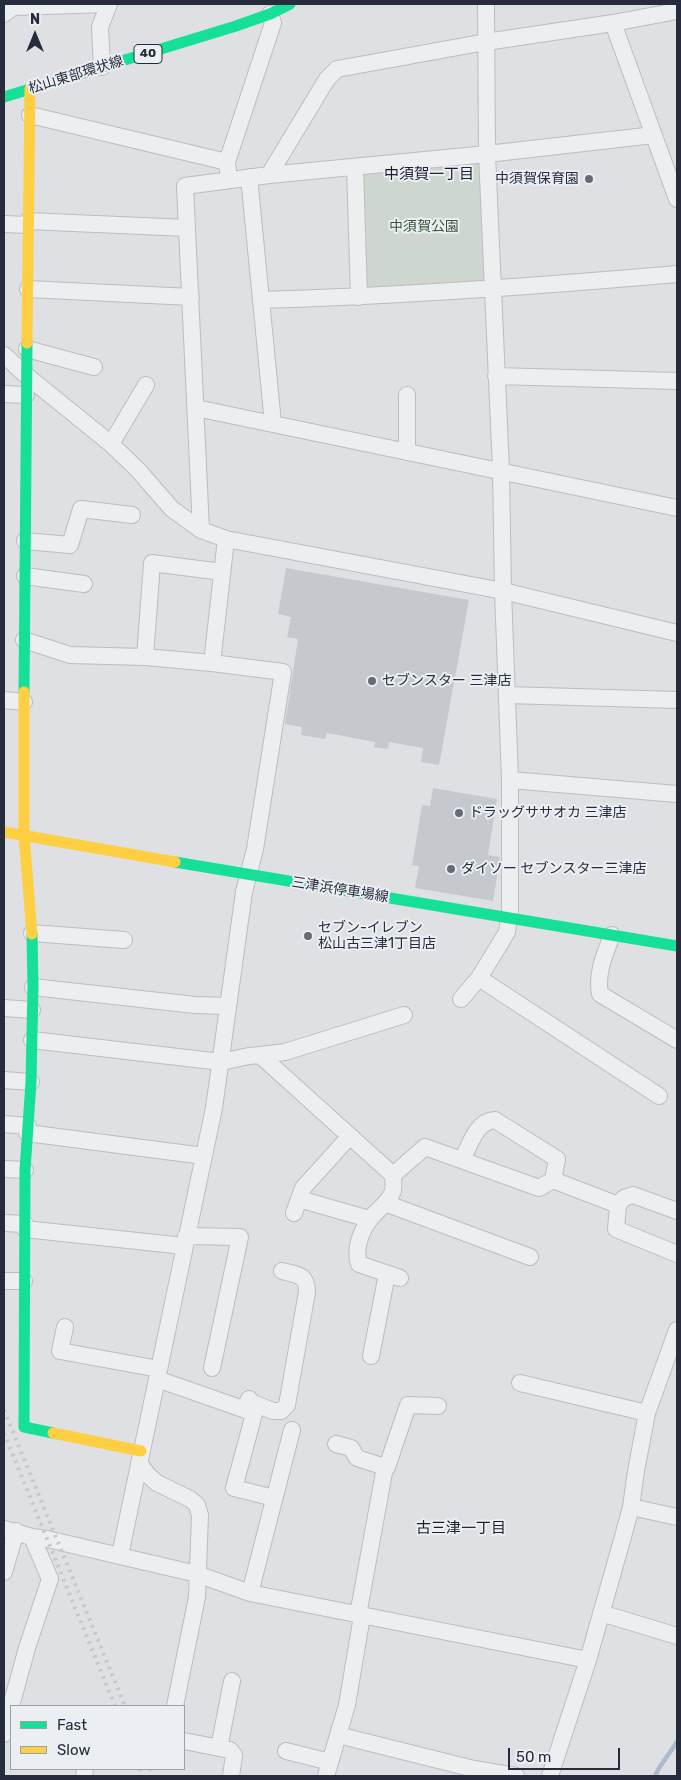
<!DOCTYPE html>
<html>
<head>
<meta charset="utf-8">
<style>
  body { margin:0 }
  #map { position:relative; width:681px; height:1780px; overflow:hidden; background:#dee0e4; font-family:Rubik,sans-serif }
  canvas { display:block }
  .frame { position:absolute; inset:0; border:5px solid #262c3b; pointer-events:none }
  .legend { position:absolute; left:10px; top:1705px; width:175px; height:65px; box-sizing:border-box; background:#ebeef3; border:1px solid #9ca0a9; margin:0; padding:6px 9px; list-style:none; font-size:15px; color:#262c3b }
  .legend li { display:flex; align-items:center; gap:10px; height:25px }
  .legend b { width:25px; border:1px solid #9ca0a9 }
  .north { position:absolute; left:10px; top:10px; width:50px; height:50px; -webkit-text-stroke:4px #ebeef3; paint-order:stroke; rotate:0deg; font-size:14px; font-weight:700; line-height:20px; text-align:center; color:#262c3b }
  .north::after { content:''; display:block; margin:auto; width:18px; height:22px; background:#262c3b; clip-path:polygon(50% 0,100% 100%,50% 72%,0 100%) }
  .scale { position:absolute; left:508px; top:1748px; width:112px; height:22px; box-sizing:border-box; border:2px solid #262c3b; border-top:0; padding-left:6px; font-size:15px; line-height:18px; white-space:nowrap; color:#262c3b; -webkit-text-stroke:4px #ebeef3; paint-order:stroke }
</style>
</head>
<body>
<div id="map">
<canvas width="681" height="1780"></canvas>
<div class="frame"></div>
<ul class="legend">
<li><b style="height:6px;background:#16e098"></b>Fast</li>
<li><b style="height:6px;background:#ffcf43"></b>Slow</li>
</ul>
<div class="north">N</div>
<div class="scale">50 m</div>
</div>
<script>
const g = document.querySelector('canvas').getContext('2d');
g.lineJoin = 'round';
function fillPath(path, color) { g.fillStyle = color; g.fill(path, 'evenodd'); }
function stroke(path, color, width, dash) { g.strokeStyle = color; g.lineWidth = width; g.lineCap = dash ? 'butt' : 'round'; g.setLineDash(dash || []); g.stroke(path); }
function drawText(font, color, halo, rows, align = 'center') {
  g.font = font + ' Rubik,"Noto Sans JP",sans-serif'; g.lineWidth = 4; g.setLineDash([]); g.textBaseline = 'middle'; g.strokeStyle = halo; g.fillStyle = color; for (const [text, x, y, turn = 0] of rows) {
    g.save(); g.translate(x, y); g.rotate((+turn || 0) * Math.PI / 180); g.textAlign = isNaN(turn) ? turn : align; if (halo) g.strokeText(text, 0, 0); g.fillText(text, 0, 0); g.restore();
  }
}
const green = new Path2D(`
  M487,159L489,286L364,292L359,171Z`);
const stream = new Path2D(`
  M655,1776L659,1768L677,1742`);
const building = new Path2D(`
  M286,568L469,600L439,765L421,762L423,748L389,742L388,749L374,747L375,742L327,733L325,739L301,735L302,727L285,724L298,639L287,637L291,617L278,614Z
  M433,788L497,799L488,855L500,857L493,901L415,888L419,866L412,865L422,805L430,806Z`);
const street = new Path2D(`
  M4,14L13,7L107,4
  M613,23L677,199
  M102,67L100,27L109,4
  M30,115L227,162L229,180
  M654,135L487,154L269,175L185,186L201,530L226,539L503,591L677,633
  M227,162L273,23L270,14
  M355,167L359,297
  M269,175L327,79L337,69L486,42L613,23L677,11
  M249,177L273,423
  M28,221L187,228
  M4,224L28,225
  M28,289L191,297
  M261,300C400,296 539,286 677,274
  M27,349L94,367
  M4,355L27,376L111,444L138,470L172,509L201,530
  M496,376L677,381
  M4,394L26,395
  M407,395V451
  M196,408L677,508
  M111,444L146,385
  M25,541L70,545L81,509L132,515
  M25,576L84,584
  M24,640L70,655L145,657L212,663
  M145,657L152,563L222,572
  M507,695L677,700
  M4,700L24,702
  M510,780L677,794
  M32,933L124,940
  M612,935C605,954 596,973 600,994L677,1040
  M479,978L659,1096
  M33,987L195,1005L228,1006
  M461,999L479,978L504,937L507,932L510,911V780L503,591L501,470L487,154L486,4
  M4,1008L32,1010
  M32,1040L221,1062L249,1056L260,1055L393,1175L425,1147L539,1188L553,1180L618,1205L624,1198L633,1195L677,1211
  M260,1055L285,1052L404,1015
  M4,1080L31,1082
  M4,1124L28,1126
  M27,1133L204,1156
  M462,1160C470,1145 476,1121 495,1120L557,1159L553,1180
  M4,1169L25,1170
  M393,1175C393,1180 394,1186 393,1191C389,1203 378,1209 370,1219C361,1231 354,1249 359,1264L400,1278
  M299,1199L369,1219
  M385,1203L530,1257
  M618,1205L616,1229L677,1254
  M294,1213L303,1188L350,1136
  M4,1223L25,1224
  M25,1229L184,1246
  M186,1236L240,1237L212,1368
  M4,1281H24
  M65,1327L60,1351L159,1369
  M371,1356L387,1274
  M157,1379L246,1410L249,1399
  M520,1383L647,1413
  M248,1401L273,1411H281L287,1405L307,1292C307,1274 297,1275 282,1271
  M246,1410L254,1414L234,1488L274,1498
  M336,1444L351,1448L357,1458L385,1467
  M139,1463L148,1475L157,1483L190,1499L197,1505L200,1515L197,1597L175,1706
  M631,1507L677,1517
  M4,1529L32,1537L47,1539L197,1574L250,1593L588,1660
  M120,1555L214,1108L244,892L255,849L283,672L212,663L226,539
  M4,1572L16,1531
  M250,1593L292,1430
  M601,1613L677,1636
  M358,1615L385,1467H387L408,1405L438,1406
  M11,1706L27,1648L50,1579L32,1537
  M4,1734L11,1706
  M338,1735L474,1769L516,1776
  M184,1741L230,1750L234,1755L231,1776
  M219,1748L232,1681
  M286,1751L330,1762
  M84,1776L85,1769
  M326,1776L347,1705L362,1616
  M550,1776L588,1660L624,1533L631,1507L636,1471L647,1413L677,1330`);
const fast = new Path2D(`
  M4,97L236,26L270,14L290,4
  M24,692L27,343
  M175,862L677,946
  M32,934L33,987L31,1082L25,1170L24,1427L53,1433`);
const slow = new Path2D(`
  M27,343L30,89
  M24,692V835L32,934
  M4,832L175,862
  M53,1433L141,1451`);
const rail = new Path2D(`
  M4,1410L125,1706
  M4,1433L115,1706
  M140,1769L143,1776
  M150,1769L153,1776`);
const markers = [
  [589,179,5,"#666b76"],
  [372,681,5,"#666b76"],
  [459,813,5,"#666b76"],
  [451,869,5,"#666b76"],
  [308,936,5,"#666b76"]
];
const shields = [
  [148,54,28]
];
const shieldNames = [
  ["40",148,54]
];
const streetNames = [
  ["松山東部環状線",76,75,-17],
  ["三津浜停車場線",340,890,9]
];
const poiNames = [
  ["中須賀保育園",579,179,"right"],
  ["セブンスター 三津店",382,681],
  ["ドラッグササオカ 三津店",469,813],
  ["ダイソー セブンスター三津店",461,869],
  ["セブン-イレブン",318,928],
  ["松山古三津1丁目店",318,944]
];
const parkNames = [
  ["中須賀公園",424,227]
];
const neighbourhoodNames = [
  ["中須賀一丁目",429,175],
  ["古三津一丁目",461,1529]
];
fillPath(green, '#ced7cf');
stroke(stream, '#acbace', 4.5);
fillPath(building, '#c5c8cc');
stroke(street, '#bbbdc0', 18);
stroke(street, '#edeef0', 16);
stroke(fast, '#16e098', 11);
stroke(slow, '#ffcf43', 11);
stroke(rail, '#c7c8cb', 4, [2.5, 5]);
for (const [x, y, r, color] of markers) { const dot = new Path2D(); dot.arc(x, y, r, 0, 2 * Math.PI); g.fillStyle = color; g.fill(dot); stroke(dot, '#ebeef3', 2); }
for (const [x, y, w] of shields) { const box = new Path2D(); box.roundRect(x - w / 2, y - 9.5, w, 19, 4); g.fillStyle = '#ebeef3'; g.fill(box); stroke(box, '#262c3b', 1); }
drawText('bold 12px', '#262c3b', null, shieldNames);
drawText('14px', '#262c3b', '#ebeef3', streetNames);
drawText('14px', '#262c3b', '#ebeef3', poiNames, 'left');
drawText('14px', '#375634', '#ebeef3', parkNames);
drawText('15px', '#191d2c', '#ebeef3', neighbourhoodNames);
</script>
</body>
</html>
